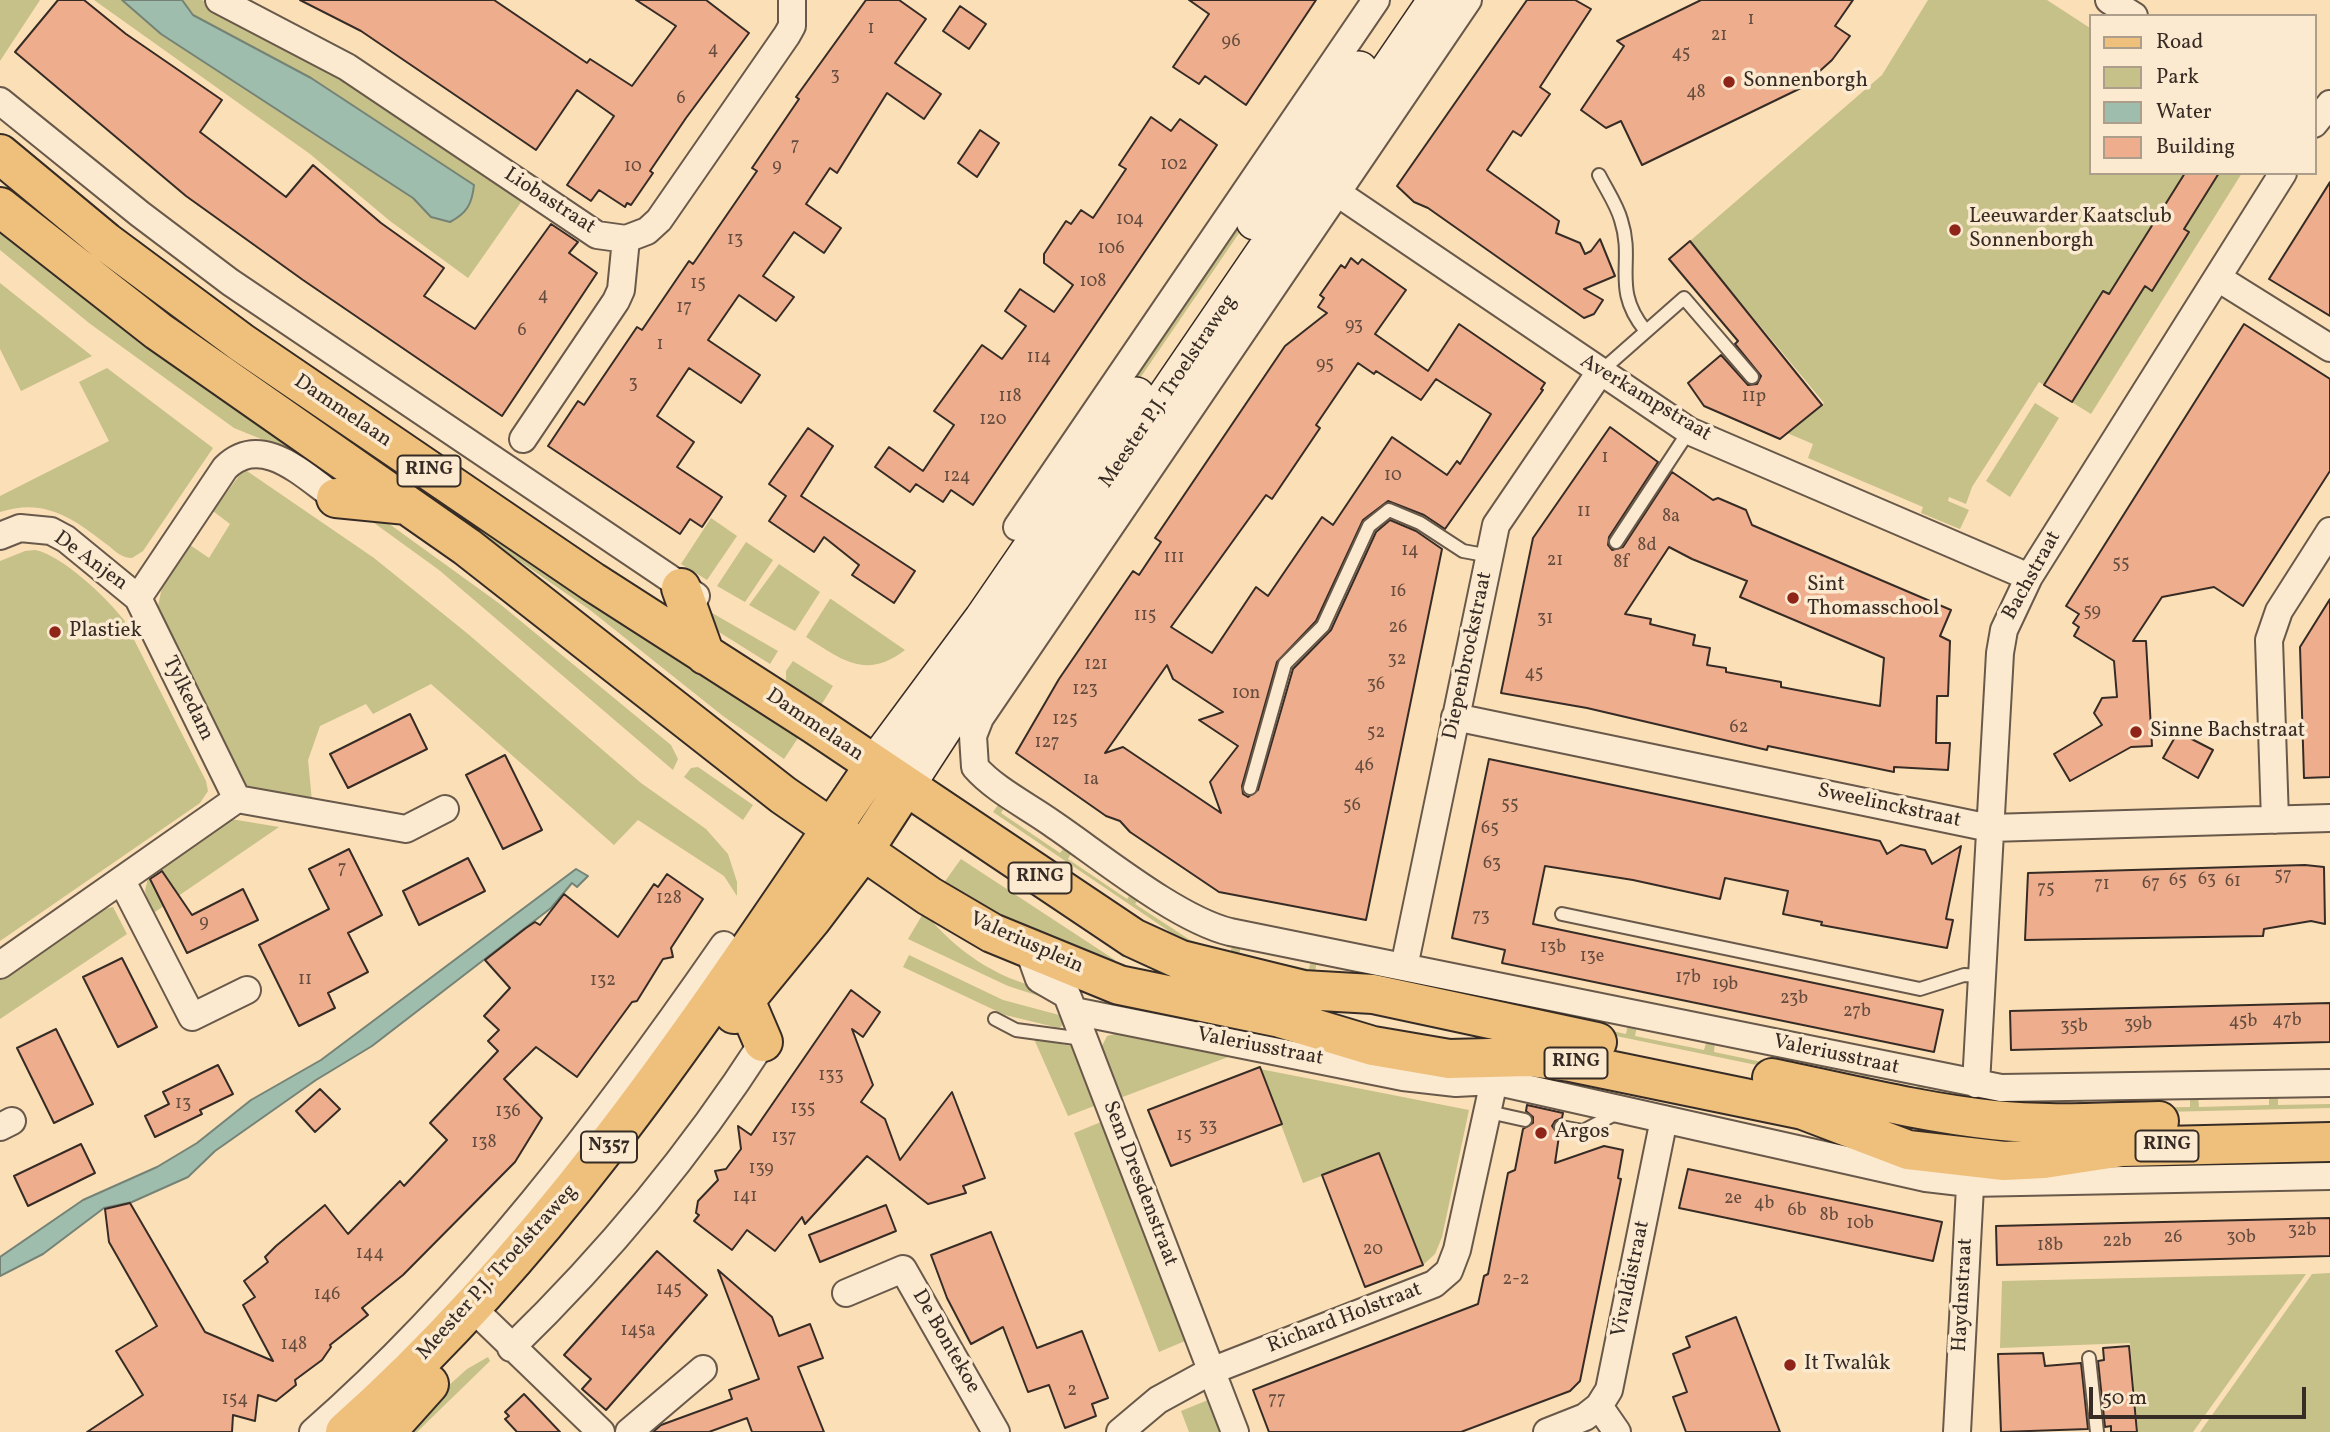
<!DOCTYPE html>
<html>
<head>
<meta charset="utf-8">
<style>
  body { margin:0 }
  #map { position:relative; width:2330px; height:1432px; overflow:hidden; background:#fbdfb7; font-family:Vollkorn,serif }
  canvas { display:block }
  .legend { position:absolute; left:2089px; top:14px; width:228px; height:161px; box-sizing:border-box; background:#fcead0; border:2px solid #ad9e8c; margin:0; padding:9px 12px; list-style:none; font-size:21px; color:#372c25 }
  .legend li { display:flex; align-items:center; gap:14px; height:35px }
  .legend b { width:35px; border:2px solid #ad9e8c }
  .scale { position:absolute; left:2089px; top:1387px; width:217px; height:32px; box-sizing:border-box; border:4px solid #372c25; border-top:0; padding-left:9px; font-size:21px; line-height:24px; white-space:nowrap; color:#372c25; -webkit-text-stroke:5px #fcead0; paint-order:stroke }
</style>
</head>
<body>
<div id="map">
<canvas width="2330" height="1432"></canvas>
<ul class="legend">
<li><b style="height:9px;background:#eec07c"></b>Road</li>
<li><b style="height:19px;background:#c6c089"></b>Park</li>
<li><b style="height:19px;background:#9fbdac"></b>Water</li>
<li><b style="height:19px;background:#eeae8d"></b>Building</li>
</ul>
<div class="scale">50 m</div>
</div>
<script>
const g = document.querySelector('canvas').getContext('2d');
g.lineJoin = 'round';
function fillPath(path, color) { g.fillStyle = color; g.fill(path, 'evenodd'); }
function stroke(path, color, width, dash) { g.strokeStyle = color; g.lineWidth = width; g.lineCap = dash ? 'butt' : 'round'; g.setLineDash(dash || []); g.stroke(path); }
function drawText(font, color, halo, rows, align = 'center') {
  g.font = font + ' Vollkorn,serif'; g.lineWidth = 7; g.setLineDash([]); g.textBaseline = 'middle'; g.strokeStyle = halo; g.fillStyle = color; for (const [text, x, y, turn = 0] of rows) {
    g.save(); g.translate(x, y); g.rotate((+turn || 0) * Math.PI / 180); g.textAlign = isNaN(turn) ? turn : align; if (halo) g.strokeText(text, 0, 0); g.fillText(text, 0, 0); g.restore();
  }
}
const green = new Path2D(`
  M0,0H40L0,61Z
  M94,0H122L161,34L413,198L431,217L374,122L311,78L192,14L182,0H202L342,77L524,198L468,278L390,221L310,154Z
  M1928,0H2047L2090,28V173H2242L2091,414L2039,382L1972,487L1966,504L1949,497L1948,501L1969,510L1960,529L1921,513L1923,507L1808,458L1813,444L1787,433L1824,403L1690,241L1882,75Z
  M1242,216L1248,220L1037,529L1038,516Z
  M0,226L297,446L349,489L271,443L234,428L89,323L0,250Z
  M0,283L92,356L21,391L0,349Z
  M107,368L213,448L143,551L132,558C122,558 116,552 109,546C74,519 45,497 0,512V496L109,441L79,382Z
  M257,376L800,735L784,759L723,716L590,610L256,378Z
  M2035,403L2059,418L2010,497L1986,481Z
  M244,469L374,558L468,634L641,783L706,829L728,854L737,882V896L724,876L638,820L614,845L431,684L373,714L366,704L320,726L308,760L312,801L247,787L157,611L162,587L190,545L209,558L230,524L213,511Z
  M381,518L500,604L671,745L678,759L673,770L439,570L370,520Z
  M711,518L737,536L707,580L681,564Z
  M746,542L773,560L745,602L717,586Z
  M35,550C62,555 107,598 124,620L206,781L208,791L200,803L0,941V561L25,551Z
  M779,564L820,592L795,631L749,605Z
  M830,599H831L905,650C866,680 842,660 806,637Z
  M707,610L778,651L770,664L719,632L712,626Z
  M793,661L833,686L818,710L786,685V671Z
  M698,767L753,805L743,820L684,777L691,768Z
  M1003,798L1008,801L1001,813L1060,853L1066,845L1073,850L1068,859L1127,899L1133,891L1141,896L1135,904L1190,940L1230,953L1233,943L1241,945L1239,955L1309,969L1312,956L1317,957L1315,974L1205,951L1182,940L993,812Z
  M231,819L279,827L152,914L145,891L148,878Z
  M961,859L1115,960L1113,968L1024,929L943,884Z
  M113,907L127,934L0,1019V979L100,910Z
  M924,912C955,950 995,978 1044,989L1042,997L1008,986L908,939Z
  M909,955L1003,1000L1063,1016L1062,1026L1059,1028L1005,1015L903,967Z
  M1416,977L1424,978L1422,990L1469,1001L1471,991L1479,993L1477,1002L1548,1017L1549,1008L1558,1010L1556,1019L1626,1034L1628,1024L1637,1026L1635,1036L1704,1050L1707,1040L1715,1042L1714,1052L1781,1066L1783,1056L1792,1058L1790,1066L1860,1082L1862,1072L1870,1074L1868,1084L1916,1093L1919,1080L1925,1082L1921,1099L1413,994Z
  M1119,1033L1229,1049L1228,1057L1120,1098L1102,1046L1107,1036Z
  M1034,1039L1071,1046L1094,1106L1068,1116Z
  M1260,1069L1469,1110L1442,1237L1435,1254L1423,1265L1379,1154L1303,1183Z
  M2269,1095H2278V1105L2330,1104V1108L2078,1114L2077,1096H2083V1109L2111,1107L2110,1099L2119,1098L2120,1108L2190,1107V1097L2198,1096L2199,1107L2269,1105Z
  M1101,1122L1185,1341L1159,1352L1074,1133Z
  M2330,1273V1432H2200L2312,1274Z
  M2306,1274L2193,1432H2138L2130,1343L2000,1348L2002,1281Z
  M488,1357L490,1361L417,1432H397L467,1369Z
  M1208,1400L1220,1432H1189L1181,1411Z`);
const water = new Path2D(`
  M122,0H182L193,15L311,78L474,185C472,204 467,213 450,222L431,217L413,198L161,34Z
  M576,869L588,876L577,887L572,883L551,908L372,1046L316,1080L215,1151L188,1177L132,1202L104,1208L43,1254L0,1276V1257L83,1200L157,1167L197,1143L251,1100L321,1060Z`);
const building = new Path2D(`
  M58,0H84L126,34L222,100L200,132L286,197L313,165L381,223L444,268L424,296L475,329L551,224L578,242L569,253L597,273L502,416L303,280L186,196L15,52Z
  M300,0H494L587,63L590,59L632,86L676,26L636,0H706L749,33L686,118L650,171L653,173L631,205L627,203L625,207L599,190L591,201L567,185L614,116L577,90L536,150L361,31Z
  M866,0H899L926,19L895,63L941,94L924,119L887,93L837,173L830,168L806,204L841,228L824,253L794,232L763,276L794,297L776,321L739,295L708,340L760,375L741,403L689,368L657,416L694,442L677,467L722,497L702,527L690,519L680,534L548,446L578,401L584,405L637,327L642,330L689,261L693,264L757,171L752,168L799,99L796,97Z
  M1189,0H1316L1246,105L1205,76L1199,84L1173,67L1209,14Z
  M1527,0H1575L1591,9L1540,87L1550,94L1521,136L1513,131L1487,170L1559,221L1556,233L1580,243L1585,254L1591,251L1600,239L1615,276L1584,289L1603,300L1594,314L1584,318L1428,208L1414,202L1397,186Z
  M1701,0H1853L1835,26L1850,36L1832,60L1801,88L1642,165L1621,121L1606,128L1581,110L1624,46L1617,41Z
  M960,6L986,24L969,49L943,31Z
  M1151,117L1171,131L1180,119L1217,145L973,505L951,490L943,502L916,484L910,492L875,467L889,447L923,471L954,425L934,411L982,345L1002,359L1026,326L1005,311L1020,289L1054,312L1073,285L1044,263V254L1066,221L1071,224L1081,210L1093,218L1126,169L1119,165Z
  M980,130L999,143L977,177L958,163Z
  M2185,173H2219L2184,229L2189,232L2152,291L2145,286L2072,402L2044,385L2103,291L2109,294Z
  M2330,182V316L2269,279Z
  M1690,241L1822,405L1780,439L1704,406L1688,383L1721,355L1748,385L1757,384L1761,376L1735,344L1738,341L1669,259Z
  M1351,258L1358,264L1362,259L1406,290L1375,334L1428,371L1459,324L1545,383L1541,389L1543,390L1445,529L1424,515L1388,501L1363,520L1316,621L1277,662L1242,786L1243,794L1248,797L1258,790L1293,669L1331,630L1376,532L1390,520L1416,531L1442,549L1366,920L1219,892L1130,832L1120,821L1106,816L1016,753L1059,679L1133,571L1139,575L1161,542L1155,538L1285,346L1327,313L1318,307L1324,298L1320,295L1341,265L1345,268ZM1358,363L1374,374L1376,371L1421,400L1436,379L1491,414L1460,464L1457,461L1447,475L1392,437L1333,525L1322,517L1268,596L1256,587L1212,653L1171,627L1266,495L1272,499L1320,428L1316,425ZM1167,665L1173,679L1223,712L1199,720L1238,746L1210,782L1221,813L1123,747L1105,753Z
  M2244,324L2330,379V471L2243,606L2214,587L2162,597L2133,641H2146L2152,746L2131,747L2070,781L2054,754L2102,725L2094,713L2102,698L2117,697L2114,661L2074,636L2079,627L2073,623L2079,614L2066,606Z
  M1610,427L1658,462L1609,537L1608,545L1612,550L1623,547L1672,472L1713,500L1718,498L1746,510L1752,525L1951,610L1940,636L1950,641L1948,696H1937L1936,743H1950L1948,770L1894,767V772L1768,746L1767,750L1587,708L1501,693L1533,538ZM1669,547L1692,559L1747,581L1740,597L1884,658L1880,706L1781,687V682L1726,672V668L1707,665L1710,648L1693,645L1695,635L1650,624L1651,619L1625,614Z
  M808,428L833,446L801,496L915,571L894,603L852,575L859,565L824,537L814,552L769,521L786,496L769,484Z
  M2330,599V777L2304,778L2300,647Z
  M410,714L427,749L348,788L330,754Z
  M2178,732L2213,750L2198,778L2163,758Z
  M505,755L542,830L503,849L466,775Z
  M1489,759L1880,841L1887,854L1901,845L1925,850L1932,864L1961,846L1946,919L1953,920L1947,948L1821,925L1822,922L1783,914L1788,891L1725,878L1720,899L1633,880L1545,866L1533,924L1943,1010L1934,1052L1502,963L1505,950L1452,938Z
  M349,849L382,915L348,933L368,972L328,993L335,1008L299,1026L259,945L329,909L309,869Z
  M468,858L485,891L419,925L403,891Z
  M2305,865L2324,867L2325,924L2311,921L2264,929L2263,936L2025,940L2028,873Z
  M162,871L192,915L243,889L258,920L187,953L150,879Z
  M667,874L703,899L671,948L673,957L663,959L637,1001L632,1002L577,1077L536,1047L504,1079L542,1118L515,1162L403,1275L362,1308L368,1315L330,1345L331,1347L322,1360L295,1380L296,1385L276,1401L258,1395L255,1421L233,1415L232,1432H87L143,1395L116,1351L157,1326L109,1242L105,1209L130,1203L205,1332L273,1361L243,1305L255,1297L244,1281L268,1262L265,1257L276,1246L325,1205L348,1234L400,1181L404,1186L447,1140L430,1123L498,1051L488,1041L499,1030L484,1016L510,988L485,960L526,928L535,922L540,925L564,894L618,937L654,884L658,887Z
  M122,958L157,1027L118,1047L83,977Z
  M851,990L880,1012L863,1037L852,1029L873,1085L861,1102L885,1119L900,1160L952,1092L985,1178L963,1186L966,1193L928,1204L867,1156L805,1224L802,1217L775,1251L747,1230L732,1250L694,1221L699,1215L696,1213L698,1201L718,1180L715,1171L726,1169L741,1149L738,1126L751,1135Z
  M2330,1003V1042L2011,1050L2010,1011Z
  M56,1029L93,1104L54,1123L17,1048Z
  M218,1065L233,1094L200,1110L202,1114L155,1137L145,1116L169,1104L163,1092Z
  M1260,1067L1282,1124L1171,1166L1148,1110Z
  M320,1089L340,1109L315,1132L296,1111Z
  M1527,1105L1563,1113L1562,1118L1555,1121L1552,1126L1559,1136L1555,1163L1604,1146L1623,1150L1618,1178L1621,1179L1580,1381L1570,1391L1461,1432H1269L1253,1390L1478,1304L1484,1276L1488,1274L1508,1173L1515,1170L1523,1129L1533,1123V1117L1526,1111Z
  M81,1144L95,1173L28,1206L14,1176Z
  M1379,1153L1423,1265L1365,1287L1322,1175Z
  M1688,1169L1942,1222L1933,1261L1679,1208Z
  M886,1205L896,1231L820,1262L809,1235Z
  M2330,1218V1256L1997,1265L1996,1226Z
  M991,1232L1037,1348L1082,1331L1108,1398L1092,1404L1096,1416L1065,1428L1049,1385L1028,1392L1003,1327L971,1344L947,1298L931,1255Z
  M657,1251L707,1295L606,1410L582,1389L591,1379L564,1355Z
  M718,1270L772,1317L779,1336L810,1324L823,1358L798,1367L824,1432H752L747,1418L709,1432H653L661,1425L732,1399L729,1390L759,1379Z
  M1736,1317L1780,1432H1686L1673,1397L1687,1392L1673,1354L1690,1347L1686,1337Z
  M2129,1346L2137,1432H2111V1426L2105,1427L2098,1361L2104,1360L2103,1348Z
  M2043,1353L2045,1366L2081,1363L2088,1429L2001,1432L1998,1354Z
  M524,1394L560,1432H517L505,1419L509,1416L505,1412Z`);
const service = new Path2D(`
  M1599,175C1606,189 1617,205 1621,220C1635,263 1611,288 1645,330
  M1600,372L1684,298L1752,377
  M1616,542L1689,431
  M1250,788L1285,664L1323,626L1369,526L1389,510L1420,523L1463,551L1490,556
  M1562,914L1920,989L1964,975L1981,976
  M995,1019L1016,1030L1083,1039
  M1489,1112L1525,1120
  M1561,1127L1583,1131L1619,1112
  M2089,1358L2097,1432`);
const minor = new Path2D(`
  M219,0L347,67L597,235L626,239L647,231L659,220L787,35L792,26V0
  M1468,0L980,718L973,736L975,767C995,790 1028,806 1053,824C1100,856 1177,919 1230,932L2001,1088L2330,1083
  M2109,0L2134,16
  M0,101L140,214L230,282L696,596
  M2314,124L2330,104
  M1274,150L1689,431L2029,577
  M2218,278L2330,348
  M523,439L616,301L621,290L626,239
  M1017,527L1376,0
  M0,536L20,528L51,531L66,539L138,598L237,799
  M138,598L225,468C262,432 303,475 336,498
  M1455,717L1990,828L2330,818
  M2275,820L2269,640L2279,611L2330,531
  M122,881L192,1017L247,990
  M1029,951L1039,979L1067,995L1235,1432
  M0,965L237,799L406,829L445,809
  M1404,967L1496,525L1600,372
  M1074,1011L1403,1077L1456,1083L1494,1081L1926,1178L1969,1183L2330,1176
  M1976,1084L2000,653L2004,630L2029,577L2283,173
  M0,1127L12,1121
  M846,1293L903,1269L996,1432
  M461,1297L601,1432
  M511,1348C606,1256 691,1154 763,1042
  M313,1432C472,1293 604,1118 724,945
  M629,1432L703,1369
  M1120,1432L1158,1400L1211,1371L1434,1284L1449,1271L1457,1250L1494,1081
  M1547,1432L1585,1417L1599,1406
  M1617,1432L1599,1406L1609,1390L1664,1119
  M1957,1432L1971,1168`);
const secondary = new Path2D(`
  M1255,221L1359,70
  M874,766L983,619L1136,396
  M905,787L1013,621L1437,0`);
const primary = new Path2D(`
  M0,154L106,242L242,343L593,582L814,724L1133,938L1181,960L1303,990L1373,994L1597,1042
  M0,207L158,331L467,547L783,795L929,896L992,933L1119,985L1280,1018L1373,1046L1449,1059L1529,1057L1570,1062L1803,1110L1908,1150L2004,1161L2044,1159L2122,1147L2330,1142
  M336,498L407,505
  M681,588L705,655
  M745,1000L763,1042
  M734,1014L811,920L864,850L905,787
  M1772,1078C1845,1093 1919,1112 1993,1120C2048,1126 2104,1122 2159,1121
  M345,1432C561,1240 713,1002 874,766
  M386,1432L429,1384`);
const markers = [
  [1729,82,7,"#8f2418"],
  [1955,230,7,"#8f2418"],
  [1793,598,7,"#8f2418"],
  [55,632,7,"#8f2418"],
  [2136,732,7,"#8f2418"],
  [1541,1133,7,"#8f2418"],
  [1790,1365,7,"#8f2418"]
];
const numberNames = [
  ["1",1751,21],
  ["1",871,30],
  ["21",1719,37],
  ["96",1231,43],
  ["4",713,51],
  ["45",1681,55],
  ["3",835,77],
  ["48",1696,94],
  ["6",681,100],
  ["7",795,147],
  ["102",1174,166],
  ["10",633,168],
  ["9",777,168],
  ["104",1130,221],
  ["13",735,241],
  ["106",1111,250],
  ["108",1093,283],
  ["15",698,285],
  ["4",543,297],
  ["17",684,309],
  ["93",1354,327],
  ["6",522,332],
  ["1",660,346],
  ["114",1039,359],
  ["95",1325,366],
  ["3",633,385],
  ["118",1010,398],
  ["11p",1754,398],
  ["120",993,421],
  ["1",1605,459],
  ["10",1393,477],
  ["124",957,478],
  ["11",1584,513],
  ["8a",1671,518],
  ["8d",1647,547],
  ["14",1410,552],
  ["111",1174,559],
  ["21",1555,562],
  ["8f",1621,564],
  ["55",2121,565],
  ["16",1398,593],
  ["59",2092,613],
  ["115",1145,617],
  ["31",1545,620],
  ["26",1398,629],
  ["32",1397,661],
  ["121",1096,666],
  ["45",1534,675],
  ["36",1376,686],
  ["123",1085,691],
  ["10n",1246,695],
  ["125",1065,721],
  ["62",1739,729],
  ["52",1376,734],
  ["127",1047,744],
  ["46",1364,767],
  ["1a",1091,781],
  ["55",1510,806],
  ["56",1352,807],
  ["65",1490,830],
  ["63",1492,865],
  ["7",342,870],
  ["57",2283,877],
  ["63",2207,881],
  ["65",2178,882],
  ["61",2233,883],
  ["67",2151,885],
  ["71",2102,886],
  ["75",2046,890],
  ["128",669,900],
  ["73",1481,918],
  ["9",204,924],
  ["13b",1553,949],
  ["13e",1592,958],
  ["17b",1688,979],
  ["11",305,981],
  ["132",603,982],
  ["19b",1725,986],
  ["23b",1794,1000],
  ["27b",1857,1013],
  ["47b",2287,1022],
  ["45b",2243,1023],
  ["39b",2138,1026],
  ["35b",2074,1028],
  ["133",831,1077],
  ["13",183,1105],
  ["135",803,1110],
  ["136",508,1113],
  ["33",1208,1128],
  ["15",1184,1137],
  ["137",784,1139],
  ["138",484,1144],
  ["139",761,1170],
  ["141",745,1198],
  ["2e",1733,1200],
  ["4b",1764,1205],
  ["6b",1797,1212],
  ["8b",1829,1217],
  ["10b",1860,1225],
  ["32b",2302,1232],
  ["26",2173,1239],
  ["30b",2241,1239],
  ["22b",2117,1243],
  ["18b",2050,1247],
  ["20",1373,1251],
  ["144",370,1255],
  ["2-2",1516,1281],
  ["145",669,1291],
  ["146",327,1296],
  ["145a",638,1332],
  ["148",294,1346],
  ["2",1072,1392],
  ["154",235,1401],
  ["77",1277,1401]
];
const shields = [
  [429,471,63],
  [1040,878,63],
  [1576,1063,63],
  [2167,1146,63],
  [609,1147,56]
];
const shieldNames = [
  ["RING",429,471],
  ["RING",1040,878],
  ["RING",1576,1063],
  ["RING",2167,1146],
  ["N357",609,1147]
];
const poiNames = [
  ["Sonnenborgh",1743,82],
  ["Leeuwarder Kaatsclub",1969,218],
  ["Sonnenborgh",1969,242],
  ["Sint",1807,586],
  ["Thomasschool",1807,610],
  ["Plastiek",69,632],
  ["Sinne Bachstraat",2150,732],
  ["Argos",1555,1133],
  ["It Twalûk",1804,1365]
];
const streetNames = [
  ["Liobastraat",549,202,33],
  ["Meester P.J. Troelstraweg",1169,392,-56],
  ["Averkampstraat",1645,399,31],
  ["Dammelaan",342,412,34],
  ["De Anjen",90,562,36],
  ["Bachstraat",2033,576,-61],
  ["Diepenbrockstraat",1469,656,-78],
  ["Tylkedam",187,699,64],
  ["Dammelaan",814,726,34],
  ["Sweelinckstraat",1889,807,12],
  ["Valeriusplein",1026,944,24],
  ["Valeriusstraat",1260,1048,11],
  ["Valeriusstraat",1836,1056,12],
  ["Sem Dresdenstraat",1139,1184,69],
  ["Meester P.J. Troelstraweg",498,1273,-48],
  ["Vivaldistraat",1632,1279,-78],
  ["Haydnstraat",1964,1295,-87],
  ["Richard Holstraat",1345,1319,-21],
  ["De Bontekoe",945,1342,60]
];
fillPath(green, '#c6c089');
fillPath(water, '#9fbdac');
stroke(water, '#758376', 2);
fillPath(building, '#eeae8d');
stroke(building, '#372c25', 2);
stroke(service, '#68594a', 16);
stroke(minor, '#68594a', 30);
stroke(secondary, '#372c25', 40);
stroke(primary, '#372c25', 42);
stroke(service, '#fcead0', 12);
stroke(minor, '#fcead0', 26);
stroke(secondary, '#fcead0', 37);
stroke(primary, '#eec07c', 38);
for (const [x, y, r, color] of markers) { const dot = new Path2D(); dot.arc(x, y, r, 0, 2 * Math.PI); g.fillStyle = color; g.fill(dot); stroke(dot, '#fcead0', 2.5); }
drawText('18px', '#654c3f', null, numberNames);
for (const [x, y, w] of shields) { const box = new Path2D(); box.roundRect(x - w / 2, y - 15.5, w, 31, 5); g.fillStyle = '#fcead0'; g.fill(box); stroke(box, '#372c25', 2); }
drawText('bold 19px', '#372c25', null, shieldNames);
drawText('21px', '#372c25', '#fcead0', poiNames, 'left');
drawText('21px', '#372c25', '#fcead0', streetNames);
</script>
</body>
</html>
